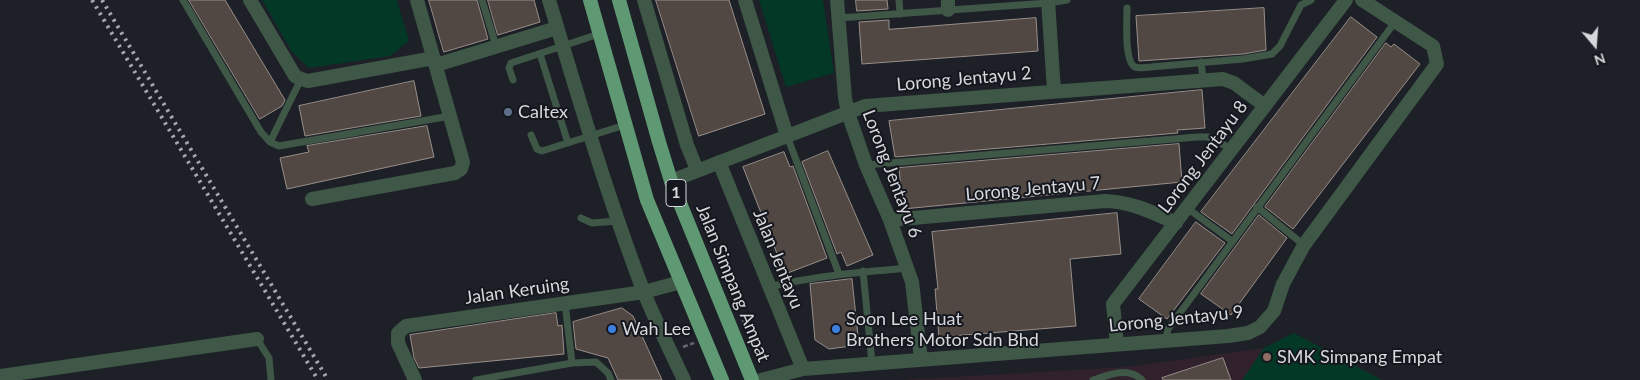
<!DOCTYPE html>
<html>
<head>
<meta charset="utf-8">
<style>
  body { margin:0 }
  #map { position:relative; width:1640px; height:380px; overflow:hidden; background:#1d2027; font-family:Lato,sans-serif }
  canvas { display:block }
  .north { position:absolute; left:1570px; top:20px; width:50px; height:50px; -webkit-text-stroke:4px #14171d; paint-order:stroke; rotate:162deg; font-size:14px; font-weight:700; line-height:20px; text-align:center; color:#d6d8dd }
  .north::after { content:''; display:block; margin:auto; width:18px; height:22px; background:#d6d8dd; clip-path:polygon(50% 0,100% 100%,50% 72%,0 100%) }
</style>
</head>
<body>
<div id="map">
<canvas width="1640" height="380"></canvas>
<div class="north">N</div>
</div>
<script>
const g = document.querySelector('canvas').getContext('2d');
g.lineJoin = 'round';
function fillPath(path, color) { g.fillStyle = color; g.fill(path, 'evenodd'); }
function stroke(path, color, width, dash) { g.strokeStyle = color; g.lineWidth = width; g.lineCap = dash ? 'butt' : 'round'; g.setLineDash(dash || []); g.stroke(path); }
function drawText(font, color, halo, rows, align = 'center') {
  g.font = font + ' Lato,sans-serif'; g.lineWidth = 4; g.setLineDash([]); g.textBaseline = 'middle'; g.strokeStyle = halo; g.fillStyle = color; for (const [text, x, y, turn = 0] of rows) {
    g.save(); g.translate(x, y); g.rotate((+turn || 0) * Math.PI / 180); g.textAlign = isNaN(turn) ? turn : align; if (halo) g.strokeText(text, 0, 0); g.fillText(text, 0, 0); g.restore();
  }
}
const education = new Path2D(`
  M1294,333L1382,380H899L1126,367L1264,348Z`);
const green = new Path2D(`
  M262,0H397L409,41L390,56L309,68L292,52Z
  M759,0H823L834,73L786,87Z
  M1294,333L1382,380H1242L1264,348Z`);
const building = new Path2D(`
  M189,0H225L285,100L282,106L260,119Z
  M429,0H477L488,39L444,52Z
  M488,0H534L540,22L498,35Z
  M656,0H729L765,114L699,136Z
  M856,0H887L888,9L857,11Z
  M1264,8L1266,50L1243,54L1139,61L1136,16Z
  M1351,17L1377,37L1232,234L1201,212Z
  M1036,18L1038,51L862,64L859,22L889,20V29Z
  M1386,43L1391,47L1394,44L1420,64L1293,229L1265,207Z
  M414,81L421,116L305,136L299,106Z
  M1202,90L1205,128L1177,130L1178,133L895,157L889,121Z
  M427,126L434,157L287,189L280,158L309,152L307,146Z
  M1179,144L1182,182L903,209L899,168Z
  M828,151L873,255L847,266L841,252L837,254L802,162Z
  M784,152L790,167L793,166L827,258L785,274L743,167Z
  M1117,213L1121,254L1070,259L1076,326L939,337L935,289H938L932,232Z
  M1259,215L1287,238L1231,315L1201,294Z
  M1196,222L1225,243L1167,319L1139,299Z
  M852,279L859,345L829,349L815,340L810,284Z
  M622,308L633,316L662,380H618L608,358L576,349L573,322Z
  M556,313L558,326L562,325L564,354L419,368L414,358L410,335Z
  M1223,358L1231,380H1163L1162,378Z`);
const path = new Path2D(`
  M742,322L747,320L755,348
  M683,347L694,343`);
const service = new Path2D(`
  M183,0L261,132L270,142L279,146L450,116
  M482,0L496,46
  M899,0L900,14
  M1127,8C1127,20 1124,62 1135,67C1139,69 1146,67 1151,67L1243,59L1272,54L1280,46L1301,5L1311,0
  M839,18L1048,3L1067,0
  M540,54L568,143
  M1201,62L1203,79
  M513,80L509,68L511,63L599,34
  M531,135L537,149L542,151L625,125
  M787,136L839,274
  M270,142L301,79
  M866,165L1197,137H1208L1232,149
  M1257,207L1304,245
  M1187,208L1232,241
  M581,218L592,223L618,221
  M863,271L872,363
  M769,287C814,276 861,272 907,268
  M565,303L572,363
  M257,339L269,358L271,380
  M1169,339L1167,334L1168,329L1395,22
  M476,380L572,363L596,362L608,373L611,380
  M1093,380C1110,375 1128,366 1142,380`);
const minor = new Path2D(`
  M250,0L295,76L301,79L308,81L434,58
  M549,0C578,97 607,195 643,290C655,320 670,350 684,380
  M644,0L687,145L697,170
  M745,0L787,136
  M837,0L845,98L848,113L866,165L890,220L912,282L921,359
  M948,0V10
  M1048,0L1054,91
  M436,65L557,28
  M719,162L803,369
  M671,181L865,106L1223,79L1234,83L1265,106
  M312,199L455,173L461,169L463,162L417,0
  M890,220L1105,201C1132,202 1152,212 1176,223
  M1117,344L1113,304L1346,0
  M0,376L257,339
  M415,380L398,343V333L406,326L644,292L681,282
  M761,380L803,369L1228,336L1248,333L1260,327L1274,311L1283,284L1304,245L1437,64L1433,46L1362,0`);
const trunk = new Path2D(`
  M590,0L647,200L722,380
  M619,0L659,142L671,181L752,380`);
const rail = new Path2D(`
  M92,0L318,380
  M102,0L328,380`);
const markers = [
  [508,112,5,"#5c6f8a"],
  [612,329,5,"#3f7fe0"],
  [836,329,5,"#3f7fe0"],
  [1267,357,5,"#8d6e63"]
];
const shields = [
  [676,193,20]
];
const shieldNames = [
  ["1",676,193]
];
const streetNames = [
  ["Lorong Jentayu 2",964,79,-5],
  ["Lorong Jentayu 8",1203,157,-53],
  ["Lorong Jentayu 6",892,174,69],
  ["Lorong Jentayu 7",1033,189,-5],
  ["Jalan Jentayu",778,259,68],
  ["Jalan Simpang Ampat",733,283,68],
  ["Jalan Keruing",517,291,-8],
  ["Lorong Jentayu 9",1176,319,-6]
];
const poiNames = [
  ["Caltex",518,112],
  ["Soon Lee Huat",846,319],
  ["Brothers Motor Sdn Bhd",846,340],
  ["Wah Lee",622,329],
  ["SMK Simpang Empat",1277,357]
];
fillPath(education, '#31212c');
fillPath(green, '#043826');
fillPath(building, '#514844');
stroke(building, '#988e89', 1);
stroke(path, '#65676d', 2.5, [5, 2.5]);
stroke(service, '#3e5746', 7);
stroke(minor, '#3e5746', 14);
stroke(trunk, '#5e9974', 14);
stroke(rail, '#a4a7ac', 4, [2.5, 5]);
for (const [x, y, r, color] of markers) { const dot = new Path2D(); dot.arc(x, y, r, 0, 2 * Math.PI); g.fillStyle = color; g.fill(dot); stroke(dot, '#14171d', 2); }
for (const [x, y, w] of shields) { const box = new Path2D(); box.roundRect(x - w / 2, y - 13.5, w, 27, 4); g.fillStyle = '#14171d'; g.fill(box); stroke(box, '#d6d8dd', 1); }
drawText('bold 16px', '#d6d8dd', null, shieldNames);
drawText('18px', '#d6d8dd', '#14171d', streetNames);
drawText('18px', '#d6d8dd', '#14171d', poiNames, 'left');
</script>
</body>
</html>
